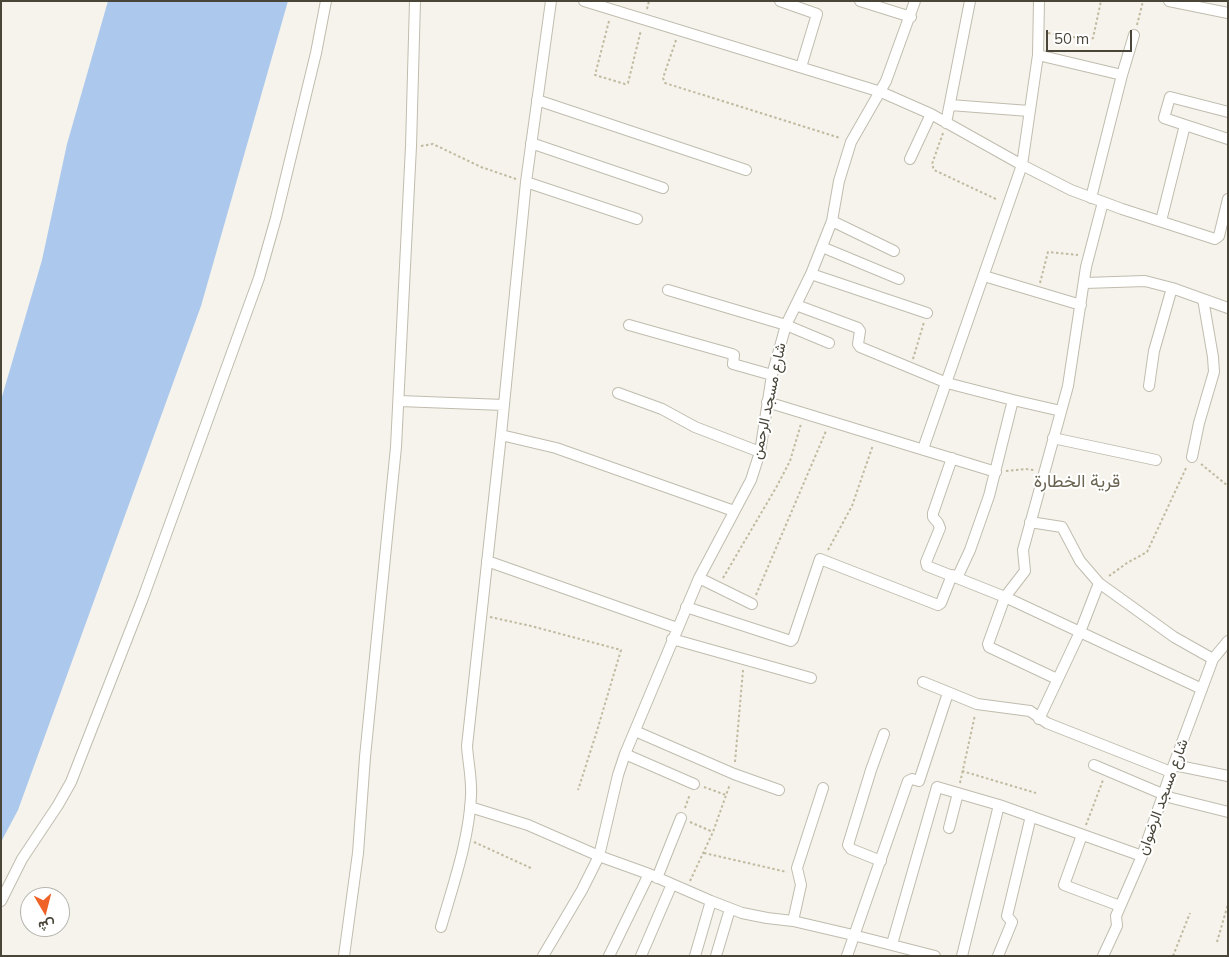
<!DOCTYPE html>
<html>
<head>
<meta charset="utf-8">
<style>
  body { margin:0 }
  #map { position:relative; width:1229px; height:957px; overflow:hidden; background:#f5f3eb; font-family:Mulish,Vazirmatn,sans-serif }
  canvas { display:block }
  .frame { position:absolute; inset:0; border:2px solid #494539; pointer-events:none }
  .north { position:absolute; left:20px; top:887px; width:50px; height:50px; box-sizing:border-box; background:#fff; border:1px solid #b6b5b0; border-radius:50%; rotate:172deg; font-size:14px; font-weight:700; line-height:20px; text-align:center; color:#494539 }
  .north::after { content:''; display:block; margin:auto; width:18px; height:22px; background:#ef6328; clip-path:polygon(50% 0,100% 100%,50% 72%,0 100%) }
  .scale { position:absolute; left:1046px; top:30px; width:86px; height:22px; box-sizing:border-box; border:2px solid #494539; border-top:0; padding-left:6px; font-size:15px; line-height:18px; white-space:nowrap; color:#494539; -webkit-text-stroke:4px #fff; paint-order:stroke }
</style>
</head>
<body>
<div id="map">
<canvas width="1229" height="957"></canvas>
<div class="frame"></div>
<div class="north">ش</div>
<div class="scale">50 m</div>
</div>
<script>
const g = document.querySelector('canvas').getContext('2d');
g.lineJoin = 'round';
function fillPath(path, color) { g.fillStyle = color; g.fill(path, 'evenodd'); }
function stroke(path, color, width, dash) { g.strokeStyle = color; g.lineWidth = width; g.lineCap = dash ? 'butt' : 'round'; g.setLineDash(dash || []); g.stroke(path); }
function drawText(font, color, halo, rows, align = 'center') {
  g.font = font + ' Mulish,Vazirmatn,sans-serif'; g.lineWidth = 4; g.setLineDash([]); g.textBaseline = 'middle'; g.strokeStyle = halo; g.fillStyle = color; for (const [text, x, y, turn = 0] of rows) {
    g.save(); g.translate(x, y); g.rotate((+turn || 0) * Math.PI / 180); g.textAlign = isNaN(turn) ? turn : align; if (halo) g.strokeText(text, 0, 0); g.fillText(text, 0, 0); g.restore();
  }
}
const water = new Path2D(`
  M108,1H288L201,306L18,810L1,842V400L42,260L67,144Z`);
const path = new Path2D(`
  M647,9L649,1
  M609,21L595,75L625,84L628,83L641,30
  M1137,25L1143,1
  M1048,33L1091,40L1093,38L1101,1
  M676,40L663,78L665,83L840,138
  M943,133L932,164L934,170L998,200
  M421,146L433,144L481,167L516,179
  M1040,283L1048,252L1078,255
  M913,359L924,322
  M1201,464L1228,486
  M1006,471L1025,469L1034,470
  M828,550L852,506L873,445
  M1109,576L1127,563L1147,552L1187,466
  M723,578L777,486L790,461L801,424
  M756,595L826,431
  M490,617L531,626L621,650L596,734L578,790
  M735,762L743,670
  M962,771L1036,793
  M960,783L975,715
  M704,787L726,795
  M685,808L690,794
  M690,822L713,832
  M1086,825L1103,780
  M474,842L533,869
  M704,853L787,872
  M690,881L713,832L730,784
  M1217,942L1228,904
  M1173,956L1190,913`);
const minor = new Path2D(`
  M584,1L881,92L931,114L1022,165L1071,190L1122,209L1215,239L1219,236L1228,199
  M780,1L817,14L801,67
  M860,1L911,17
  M1169,1L1228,13
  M1038,55L1122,75
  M537,100L746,170
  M950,105L1029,111
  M946,123L970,1
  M1185,125L1164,118L1170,97L1228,112
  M531,143L663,188
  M910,159L931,114
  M526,182L637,219
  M1091,198L1122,75L1134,35
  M832,221L894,251
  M1161,221L1185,125L1228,139
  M822,247L899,279
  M811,274L927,313
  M984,276L1081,305
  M1085,283L1145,281L1172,288L1228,308
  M668,290L786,325L829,343
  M796,305L858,328L860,331L858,344L860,347L947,383L1013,400L1061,411
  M629,325L732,354L734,355L733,364L772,375
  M1149,386L1154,351L1172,288
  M618,393L662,409L695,427L760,452
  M399,401L504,405
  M767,402L996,472
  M501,435L556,448L734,511
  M1053,438L1156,460
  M923,449L1022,165L1038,55L1039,1
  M1192,457L1199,423L1214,372L1213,357L1203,299
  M952,458L933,513V517L938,523L940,528L926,562L927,566L1005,597L1202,689
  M1030,522L1062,527L1080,561L1099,583L1174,637L1213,659
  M487,561L677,628
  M699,578L752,604
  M957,578L970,550L989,496L1013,400
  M686,607L791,641L793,639L820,559L938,605L941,603L952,575
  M672,639L811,678
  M1057,679L989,647L988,644L1005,597L1025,571L1023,550L1068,386L1086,267L1103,202
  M923,682L977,704L1030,711L1047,723L1171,772
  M1039,719L1080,632L1099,583
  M635,731L734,774L779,790
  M625,754L694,784
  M1094,765L1172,798L1228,812
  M1174,765L1228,776
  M470,807L528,825L599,856L649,874L711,901L742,913L767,918L793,921L853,935L935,956
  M949,828L958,793
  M1082,835L1064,885L1120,906
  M881,861L851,849L848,845L871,770L884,734
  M657,878L681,818
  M1,901L22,859L58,805L71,782L143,598L259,278L276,218L316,53L326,1
  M793,921L801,885L797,868L823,788
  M441,927C453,885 469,840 471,796C472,779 468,762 467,746L501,435L526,182L551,1
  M892,944L937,787L999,805
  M344,956L358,853L365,757L396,447L411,146L415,1
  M543,956L582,890L599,856L618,775L625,754L699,578L751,480L760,452L772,375L786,325L811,274L832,221L839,181L851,142L886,81L915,1
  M609,956L649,874
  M641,956L672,884
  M695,956L711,901
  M716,956L730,909
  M847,956L908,781L912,779L919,781L948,693
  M962,956L999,805L1142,856
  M998,956L1012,922L1007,916L1031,816
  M1103,956L1117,926L1116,916L1142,856L1171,772L1213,659L1228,641`);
const streetNames = [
  ["شارع مسجد الرحمن",769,401,-78],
  ["شارع مسجد الرضوان",1163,797,-70]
];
const quarterNames = [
  ["قرية الخطارة",1077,482]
];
fillPath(water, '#acc9ed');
stroke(minor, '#c0bcae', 12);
stroke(path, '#c1baa0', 2, [2.5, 2.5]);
stroke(minor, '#fff', 10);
drawText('15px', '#494539', '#fff', streetNames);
drawText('18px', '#6b6451', '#fff', quarterNames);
</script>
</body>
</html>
